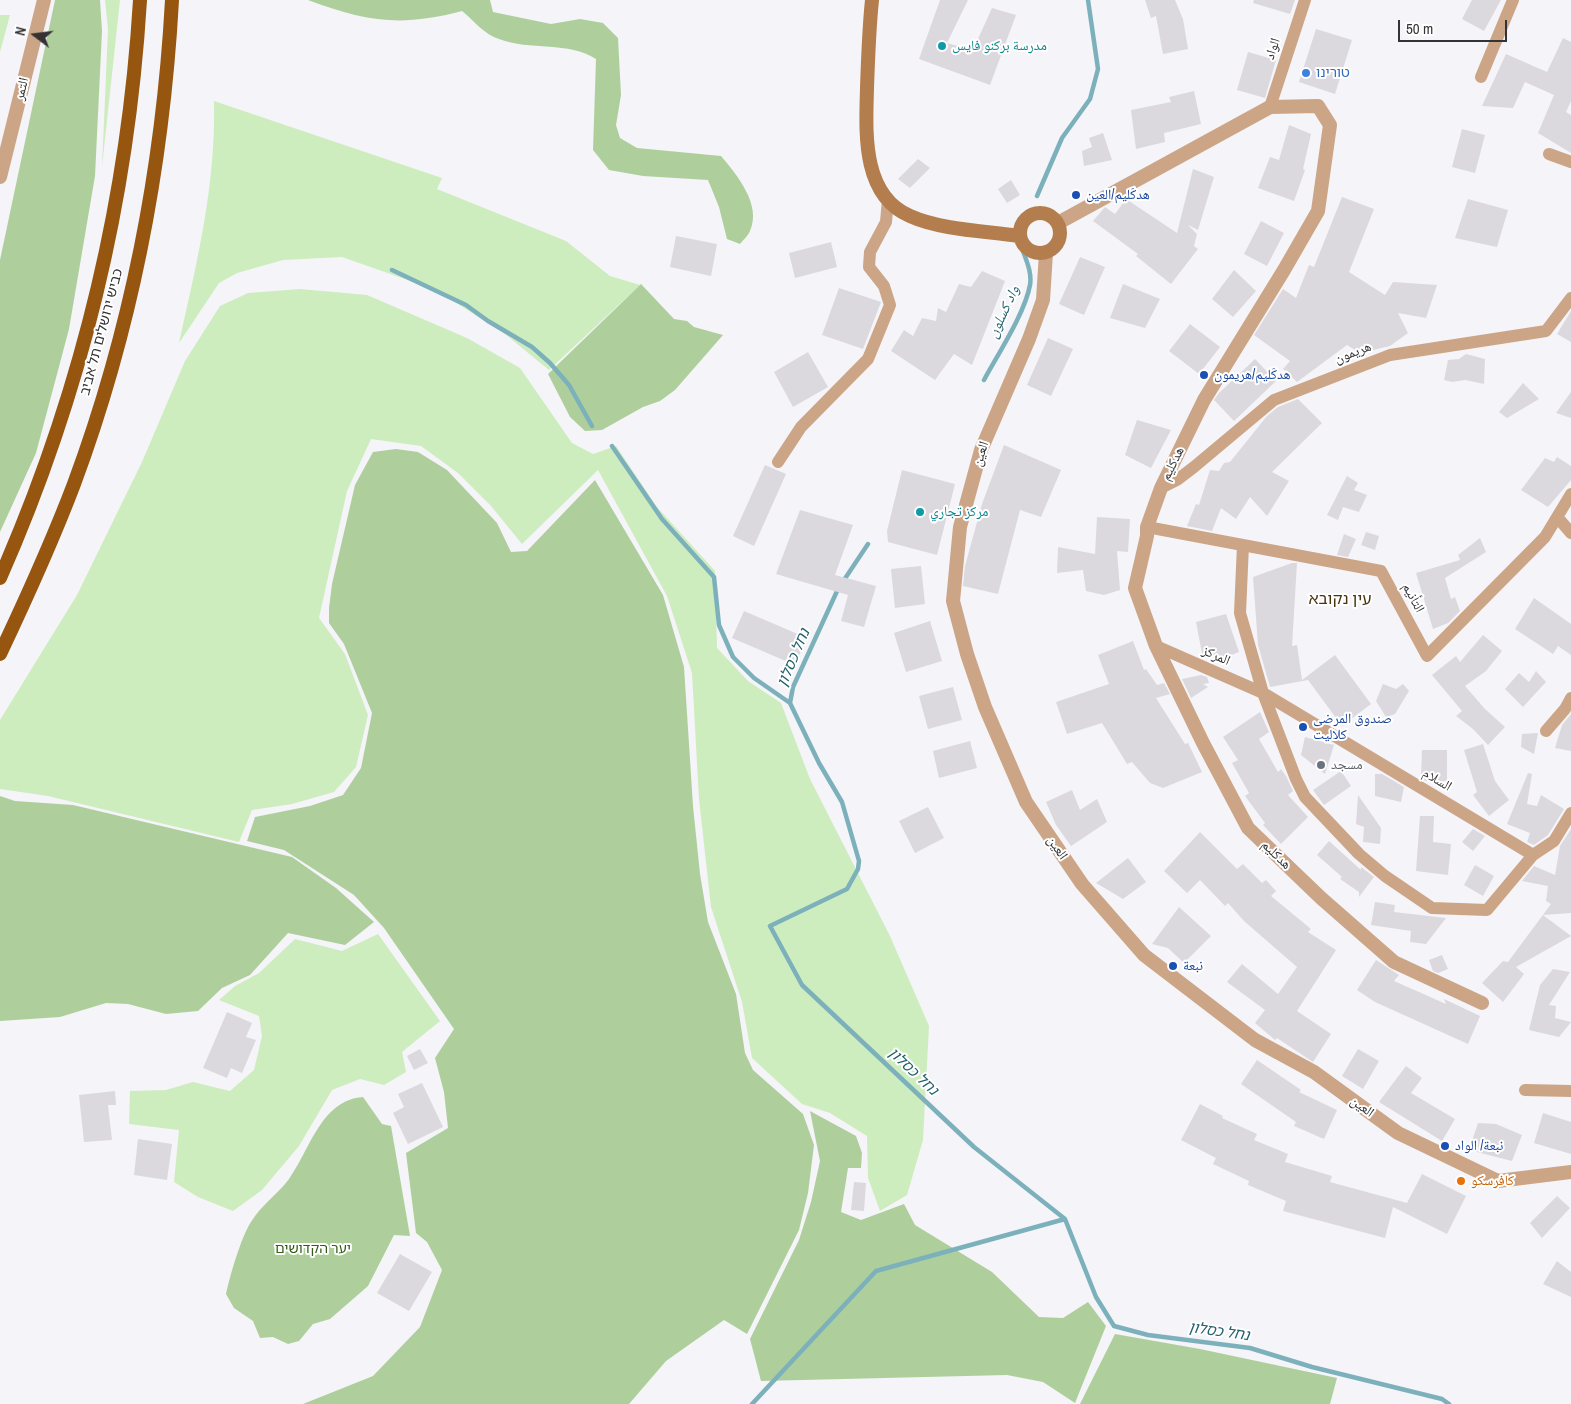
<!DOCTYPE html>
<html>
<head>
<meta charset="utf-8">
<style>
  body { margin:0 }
  #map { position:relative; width:1571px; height:1404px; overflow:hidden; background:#f4f4f9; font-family:"Archivo Narrow",sans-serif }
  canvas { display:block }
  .north { position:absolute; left:10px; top:10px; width:50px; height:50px; -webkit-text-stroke:4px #fff; paint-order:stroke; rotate:285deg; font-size:14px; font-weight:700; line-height:20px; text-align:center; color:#333234 }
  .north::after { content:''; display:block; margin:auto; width:18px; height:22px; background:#333234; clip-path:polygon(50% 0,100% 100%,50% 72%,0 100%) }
  .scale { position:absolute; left:1398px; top:20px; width:109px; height:22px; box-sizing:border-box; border:2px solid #333234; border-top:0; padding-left:6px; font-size:15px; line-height:18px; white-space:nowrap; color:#333234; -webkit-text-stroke:4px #fff; paint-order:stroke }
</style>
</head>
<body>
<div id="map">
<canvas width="1571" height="1404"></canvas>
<div class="north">N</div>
<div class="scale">50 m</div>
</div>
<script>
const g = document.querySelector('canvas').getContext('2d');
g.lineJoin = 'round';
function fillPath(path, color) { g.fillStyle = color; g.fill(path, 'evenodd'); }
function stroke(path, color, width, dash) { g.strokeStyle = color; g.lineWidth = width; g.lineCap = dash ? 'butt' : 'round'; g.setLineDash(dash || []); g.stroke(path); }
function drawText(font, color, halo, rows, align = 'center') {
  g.font = font + ' "Archivo Narrow","Noto Naskh Arabic","Noto Sans Hebrew",sans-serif'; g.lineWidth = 4; g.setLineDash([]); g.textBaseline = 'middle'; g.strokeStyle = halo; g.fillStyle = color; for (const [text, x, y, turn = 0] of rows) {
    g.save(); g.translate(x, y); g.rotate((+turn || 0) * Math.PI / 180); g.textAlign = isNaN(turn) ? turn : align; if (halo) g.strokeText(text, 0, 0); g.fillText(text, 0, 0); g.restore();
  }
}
const green = new Path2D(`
  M105,0H120L102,167L108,29Z
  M0,15H10L0,52Z
  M214,101L442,178L437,189L566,241L610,276L640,285L549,370L505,334L436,290L342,257L283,260L237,273L219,283L179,343C197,262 216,185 214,101Z
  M300,289L367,295L467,338L520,368L572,443L593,454L616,446L657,507L715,571L717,648L748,681L781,703L810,779L890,936L929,1026L923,1140L907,1195L880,1211L868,1178L867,1136L830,1113L802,1104L752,1058L742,1002L711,907L699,799L692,673L667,596L598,470L522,544L491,506L458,473L421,446L371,439L347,491L319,618L345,654L368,715L356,767L334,792L292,804L252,810L239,842L48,796L0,789V720L77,595L142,462L185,361L220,306L248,293Z
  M378,934L440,1021L402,1052L406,1072L384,1085L360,1079L332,1090L299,1146L262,1190L233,1211L198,1197L174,1182L179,1130L129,1124L130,1091L166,1090L193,1082L230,1091L254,1070L262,1036L259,1016L219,1000L235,986L259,973L295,939L342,951Z`);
const forest = new Path2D(`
  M55,0H100L102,31L95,176L69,329L36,453L0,532V260Z
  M308,0H490L493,12L551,24L580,19L603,23L618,38L621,95L616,125L620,138L637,148L721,156C737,175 762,205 750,231C748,236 743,240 740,244L727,239L719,207L708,180L643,176L609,170L593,150L596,59C569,41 530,51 499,39C485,35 473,20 462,11C401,27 367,22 308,0Z
  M641,284L674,319L687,321L694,327L723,335L675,390L660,401L643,407L602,430L585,431L570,417L548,374Z
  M396,449L418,452L447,470L497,523L511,552L527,551L595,480L663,595L684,667L693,806L700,874L708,922L736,994L745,1053L753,1070L803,1114L814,1145L808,1193L799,1230L747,1334L724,1320L666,1361L629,1404H303L373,1376L420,1327L442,1270L427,1242L416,1233L406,1153L448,1128L444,1092L435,1058L454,1029L384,928L354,895L284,850L247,841L255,817L310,806L343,795L361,768L372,713L344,644L329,623V608L332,584L355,485L373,452Z
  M0,796L15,801L73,805L292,857L336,888L374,922L345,945L288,933L250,975L222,988L198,1011L166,1014L128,1004L106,1003L60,1017L0,1021Z
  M363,1097L382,1124L391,1126L410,1236L394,1235L368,1286L330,1319L313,1324L299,1341L288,1344L273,1337L260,1338L253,1321L234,1308L226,1294C230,1276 241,1237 251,1222C261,1205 278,1194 289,1179C310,1150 321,1100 363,1097Z
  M810,1111L856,1136L862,1153L861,1168H848L841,1212L861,1220L904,1204L915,1225L992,1272L1039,1317L1063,1318L1088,1302L1106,1326L1075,1403L1043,1382L1007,1375L761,1381L750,1339L799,1240L811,1202L820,1161Z
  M1115,1334L1200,1349L1337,1378L1330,1404H1080Z`);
const stream = new Path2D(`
  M1037,196L1062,138L1090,99L1098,69L1088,0
  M392,270L466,305L488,321L532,347L550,363L569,385L592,426
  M984,380C998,354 1025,313 1030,285C1032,273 1027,262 1023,251
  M612,446L662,519L714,577L719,625L733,657L754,678L790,703
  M868,544L838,589L793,687L790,703L819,763L842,802L859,861L858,869L847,889L770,926L802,985L974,1147L1065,1219L1096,1297L1114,1326L1148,1335L1250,1348L1312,1367L1442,1399L1449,1404
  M752,1404L876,1271L1065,1219`);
const building = new Path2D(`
  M940,0H968L947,43L973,50L992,8L1016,15L990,85L919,59Z
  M1145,0H1175L1183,19L1188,49L1163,54L1156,16L1151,18Z
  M1254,0H1295L1290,14L1253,3Z
  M1472,0H1501L1484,31L1462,19Z
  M1316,29L1352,40L1335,94L1299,82Z
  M1563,38L1571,42V101L1566,112L1571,115V153L1538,133L1554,95L1525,82L1513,108L1482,106L1506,54L1547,72Z
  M1248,52L1276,60L1265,98L1237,90Z
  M1194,91L1201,124L1164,133L1165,142L1136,149L1131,110L1171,102L1169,97Z
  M1289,125L1311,134L1303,169L1305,170L1294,201L1258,188L1270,157L1279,160Z
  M1462,129L1485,135L1475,173L1452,167Z
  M1103,133L1112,160L1084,166L1082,151L1092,147L1089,138Z
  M918,159L930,168L910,188L898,179Z
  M1193,169L1214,177L1198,230L1188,225L1197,234L1194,246L1198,249L1171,284L1136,256L1138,254L1093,221L1105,207L1115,214L1126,199L1177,233Z
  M1011,180L1020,195L1007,203L998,189Z
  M1342,197L1374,209L1349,272L1385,295L1393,282L1437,285L1426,318L1398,313L1408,333L1390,346L1360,353L1347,345L1297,382L1283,369L1290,361L1254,335L1283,289L1296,298L1309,265L1314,267Z
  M1468,199L1508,210L1497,247L1455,238Z
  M1261,221L1284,233L1267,266L1244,254Z
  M676,236L717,244L711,276L670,267Z
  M831,242L837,267L795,278L789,253Z
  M1080,257L1105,267L1084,315L1059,304Z
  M1234,270L1256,291L1233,317L1212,299Z
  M982,271L1005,281L972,365L954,354L935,380L891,351L904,330L913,336L922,318L936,321L938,308L946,312L959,284L971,287Z
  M1123,284L1160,299L1145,328L1110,318Z
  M839,288L881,302L863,349L822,335Z
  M1571,311V342L1557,334Z
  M1190,324L1220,347L1199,374L1169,351Z
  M1048,338L1073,349L1051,396L1027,385Z
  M808,352L828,387L793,407L774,372Z
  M1466,354L1485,359L1484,384L1465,380L1452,382L1444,380L1448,360L1459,359Z
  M1255,359L1276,381L1234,421L1214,400L1219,393Z
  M1523,383L1539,399L1507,418L1499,412Z
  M1571,392V418L1556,413Z
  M1298,399L1322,423L1272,472L1289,481L1267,516L1250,497L1236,519L1221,508L1212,531L1187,526L1196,504L1199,505L1210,470L1219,471L1224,463L1230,462L1267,416L1278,407Z
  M1137,420L1171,430L1151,468L1125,455Z
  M1004,445L1061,470L1041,517L1020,510L998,594L963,586L965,566L982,504Z
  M1557,457L1571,466V480L1548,507L1521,490L1545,458L1554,462Z
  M765,465L786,474L754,546L733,536Z
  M902,470L955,484L937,555L888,542L887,531Z
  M1347,476L1358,483L1354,490L1367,495L1359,512L1343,507L1338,520L1327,515Z
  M800,510L853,525L835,575L876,586L864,627L841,621L848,595L776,574Z
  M1097,517L1130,519L1128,552L1117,551L1120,590L1104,595L1086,591L1083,570L1057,573L1058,547L1095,554Z
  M1366,532L1379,536L1375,550L1361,545Z
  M1344,534L1356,539L1348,557L1337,555Z
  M1480,538L1486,552L1445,578L1451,599L1455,597L1460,611L1448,623L1433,629L1416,573L1460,560L1458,555Z
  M1292,563H1297L1292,646L1297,645L1302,680L1335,655L1371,704L1342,726L1308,680L1270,687L1258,645L1253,577Z
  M921,566L925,604L895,608L891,569Z
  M1534,598L1571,624V655L1558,646L1553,654L1515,629Z
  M744,611L807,638L795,665L732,638Z
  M1226,614L1239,652L1224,658L1202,653L1196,622Z
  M930,621L942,661L906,672L894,633Z
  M1483,635L1502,651L1486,671L1465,686L1485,709L1505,727L1488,745L1473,729L1456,716L1462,711L1432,675L1456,656L1460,662Z
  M1133,641L1144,670L1146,669L1157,685L1164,683L1170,694L1156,698L1185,744L1188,743L1202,772L1163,788L1150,783L1132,762L1127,764L1102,723L1067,734L1056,702L1109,684L1098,655Z
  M1536,671L1546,682L1523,707L1505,689L1519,673L1529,682Z
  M1201,675L1207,677L1209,683L1203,684L1208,687L1191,698L1182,679Z
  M1383,684L1396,689L1403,684L1409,691L1395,714L1386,717L1376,701Z
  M953,687L962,720L928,729L919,696Z
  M1260,712L1269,732L1259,739L1278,772L1281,769L1286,776L1293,791L1288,795L1308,817L1281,844L1263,825L1265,823L1245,796L1249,793L1232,763L1238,760L1223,737Z
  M1571,714V751L1555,748L1562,725Z
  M1538,733L1534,754L1521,747L1522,734Z
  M1305,737L1334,745L1325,774L1301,755Z
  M970,741L977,768L939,778L933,751Z
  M1483,744L1495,781L1509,800L1489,816L1473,795L1477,792L1464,750Z
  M1422,750H1447V781H1426L1421,778Z
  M1341,771L1351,786L1324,805L1313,790Z
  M1528,773L1532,774L1527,804L1537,806L1541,795L1564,809L1548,835L1534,845L1527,842L1530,833L1507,824Z
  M1375,774H1382L1404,787L1401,802L1375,796Z
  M1072,790L1080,810L1097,799L1107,822L1071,846L1056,825L1046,802Z
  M1358,795L1381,828L1380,844L1363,842L1364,827L1356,824Z
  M928,807L944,838L915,853L899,821Z
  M1420,816H1434L1433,842L1451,844L1448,875L1416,871Z
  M1473,829L1485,836L1473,851L1462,842Z
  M1571,829V913L1543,915L1571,936L1516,967L1524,974L1503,1002L1482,983L1503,961L1508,962L1551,904L1546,901L1548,886L1522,881L1534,866L1555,875L1560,846Z
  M1200,832L1237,869L1243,864L1262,883L1266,880L1276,891L1271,896L1311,929L1308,932L1336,950L1297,1011L1331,1034L1313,1062L1277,1038L1275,1040L1255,1023L1265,1010L1227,982L1242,964L1278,994L1297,967L1244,921L1228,903L1225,906L1200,880L1187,893L1164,871Z
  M1329,841L1361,870V867L1374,877L1359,897V892L1340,879L1342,877L1317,855Z
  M1128,858L1146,882L1123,899L1096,883Z
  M1475,865L1494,876L1483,896L1464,885Z
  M1375,902L1395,905L1394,912L1446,918L1426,944L1410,942L1411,931L1371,925Z
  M1179,907L1211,936L1184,963L1168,948L1152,944Z
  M1442,955L1448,969L1438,973L1433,971L1429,960Z
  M1376,960L1399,975L1394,981L1446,1004L1444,999L1480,1016L1468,1044L1375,1002L1357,990Z
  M1553,969L1570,972L1549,1005L1556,1006L1555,1018L1571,1022L1559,1037L1529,1030L1540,985Z
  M227,1012L252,1023L246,1037L256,1040L242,1073L231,1068L227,1078L203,1068Z
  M420,1049L428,1063L414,1070L407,1056Z
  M1358,1049L1379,1061L1363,1089L1342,1076Z
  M1257,1060L1301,1090L1299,1092L1337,1110L1324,1139L1294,1126L1296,1122L1241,1084Z
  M1406,1066L1422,1078L1411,1093L1455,1119L1442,1141L1379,1102Z
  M422,1083L443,1127L408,1144L393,1113L404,1107L398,1094Z
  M115,1091L116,1105H108L112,1140L84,1142L79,1095Z
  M1200,1104L1223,1116L1222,1118L1257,1134L1254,1140L1288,1154L1285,1162L1332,1176L1330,1182L1407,1203L1422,1174L1466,1196L1447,1234L1393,1207L1385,1238L1283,1211L1286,1201L1248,1185L1249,1181L1213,1164L1216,1158L1181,1140Z
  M1543,1113L1571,1122V1154L1534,1143Z
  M1478,1123L1496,1124L1522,1135L1512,1161L1469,1150Z
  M138,1139L172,1144L167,1180L134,1175Z
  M854,1182L866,1183L864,1211L851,1210Z
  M1557,1196L1570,1208L1542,1238L1530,1223Z
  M400,1254L432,1272L409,1311L377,1293Z
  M1557,1261L1571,1272V1297L1543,1284Z`);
const minor = new Path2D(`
  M1481,77L1513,0
  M1270,107L1305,0
  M1549,154L1571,162
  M778,462L801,427L868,359L890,305L884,286L869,267L870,252L886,222L888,199
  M1161,488L1177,480L1194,467L1274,400L1390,355L1546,331L1571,298
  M1558,518L1571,533
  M1147,527L1381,571L1427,656L1545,537L1571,494
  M1156,646L1263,693L1533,855L1487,910L1432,908L1385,876L1359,854L1305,797L1296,779L1263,693L1240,613L1243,545
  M1546,731L1565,709L1571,698
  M1533,855L1554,841L1571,813
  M1525,1090L1571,1091`);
const tertiary = new Path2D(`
  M0,177L44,0
  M1058,223L1270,107L1318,106L1330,125L1318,211L1284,270L1204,400L1161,488L1147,527V536L1135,588L1156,646L1203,743L1248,828L1321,898L1394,962L1482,1003
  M1046,253L1043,300L1029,339L981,450L960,527L953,601L967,654L985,707L1026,802L1082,884L1144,955L1255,1040L1314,1072L1398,1133L1498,1181L1571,1172`);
const secondary = new Path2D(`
  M872,0C869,29 868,58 867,88C866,131 861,195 910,216C941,230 986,231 1019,236
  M1020 233a20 20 0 1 1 40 0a20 20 0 1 1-40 0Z`);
const trunk = new Path2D(`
  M0,578C81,394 128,200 140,0
  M0,654C26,599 52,542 74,484C131,330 163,164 172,0`);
const markers = [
  [942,46,5,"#0f9aa8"],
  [1306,73,5,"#3f7fe0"],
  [1076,195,5,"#1a4fb4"],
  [1204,375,5,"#1a4fb4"],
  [920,512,5,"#0f9aa8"],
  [1303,727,5,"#1a4fb4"],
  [1321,765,5,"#6b7280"],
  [1173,966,5,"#1a4fb4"],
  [1445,1146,5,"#1a4fb4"],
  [1461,1181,5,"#e8710a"]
];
const cultureNames = [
  ["مدرسة بركنو فايس",952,46],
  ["مركز تجاري",930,512]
];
const streetNames = [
  ["الواد",1273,49,-72],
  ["التمر",22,89,-76],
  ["כביש ירושלים תל אביב",102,332,-75],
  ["هريمون",1353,353,-21],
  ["العين",981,454,-72],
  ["هدكليم",1173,464,-64],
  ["التأنيم",1413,598,62],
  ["المركز",1216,656,24],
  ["السلام",1437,780,31],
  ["العين",1057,848,56],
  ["هدكليم",1276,855,44],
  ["العين",1362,1107,36]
];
const shopNames = [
  ["טורינו",1316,73]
];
const transitNames = [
  ["هدكَليم/العين",1086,195],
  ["هدكَليم/هريمون",1214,375],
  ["صندوق المرضى",1313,719],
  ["كلاليت",1313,735],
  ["نبعة",1183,966],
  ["نبعة/ الواد",1455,1146]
];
const worshipNames = [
  ["مسجد",1331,765]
];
const foodNames = [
  ["كافرسكو",1471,1181]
];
const parkNames = [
  ["יער הקדושים",313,1249]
];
const waterNames = [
  ["واد كسلون",1004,312,-65],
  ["נחל כסלון",794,658,-67],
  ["נחל כסלון",913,1072,43],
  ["נחל כסלון",1219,1332,8]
];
const quarterNames = [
  ["עין נקובא",1340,600]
];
fillPath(green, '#ceedbe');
fillPath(forest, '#aecf9c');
stroke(stream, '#7cb1bc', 4.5);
fillPath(building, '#dcd9de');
stroke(minor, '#cba586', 12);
stroke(tertiary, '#cba586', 14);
stroke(secondary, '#b47d4d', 14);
stroke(trunk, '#96560f', 14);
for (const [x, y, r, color] of markers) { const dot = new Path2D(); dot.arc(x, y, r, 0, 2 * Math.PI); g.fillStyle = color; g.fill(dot); stroke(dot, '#fff', 2); }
drawText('14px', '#0d838f', '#fff', cultureNames, 'left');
drawText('14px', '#333234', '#fff', streetNames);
drawText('14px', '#366cbe', '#fff', shopNames, 'left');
drawText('14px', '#164399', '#fff', transitNames, 'left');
drawText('14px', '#5b616d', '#fff', worshipNames, 'left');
drawText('14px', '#c56008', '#fff', foodNames, 'left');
drawText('14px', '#355c17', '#fff', parkNames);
drawText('italic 15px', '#23616b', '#fff', waterNames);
drawText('16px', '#48350e', '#fff', quarterNames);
</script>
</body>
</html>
